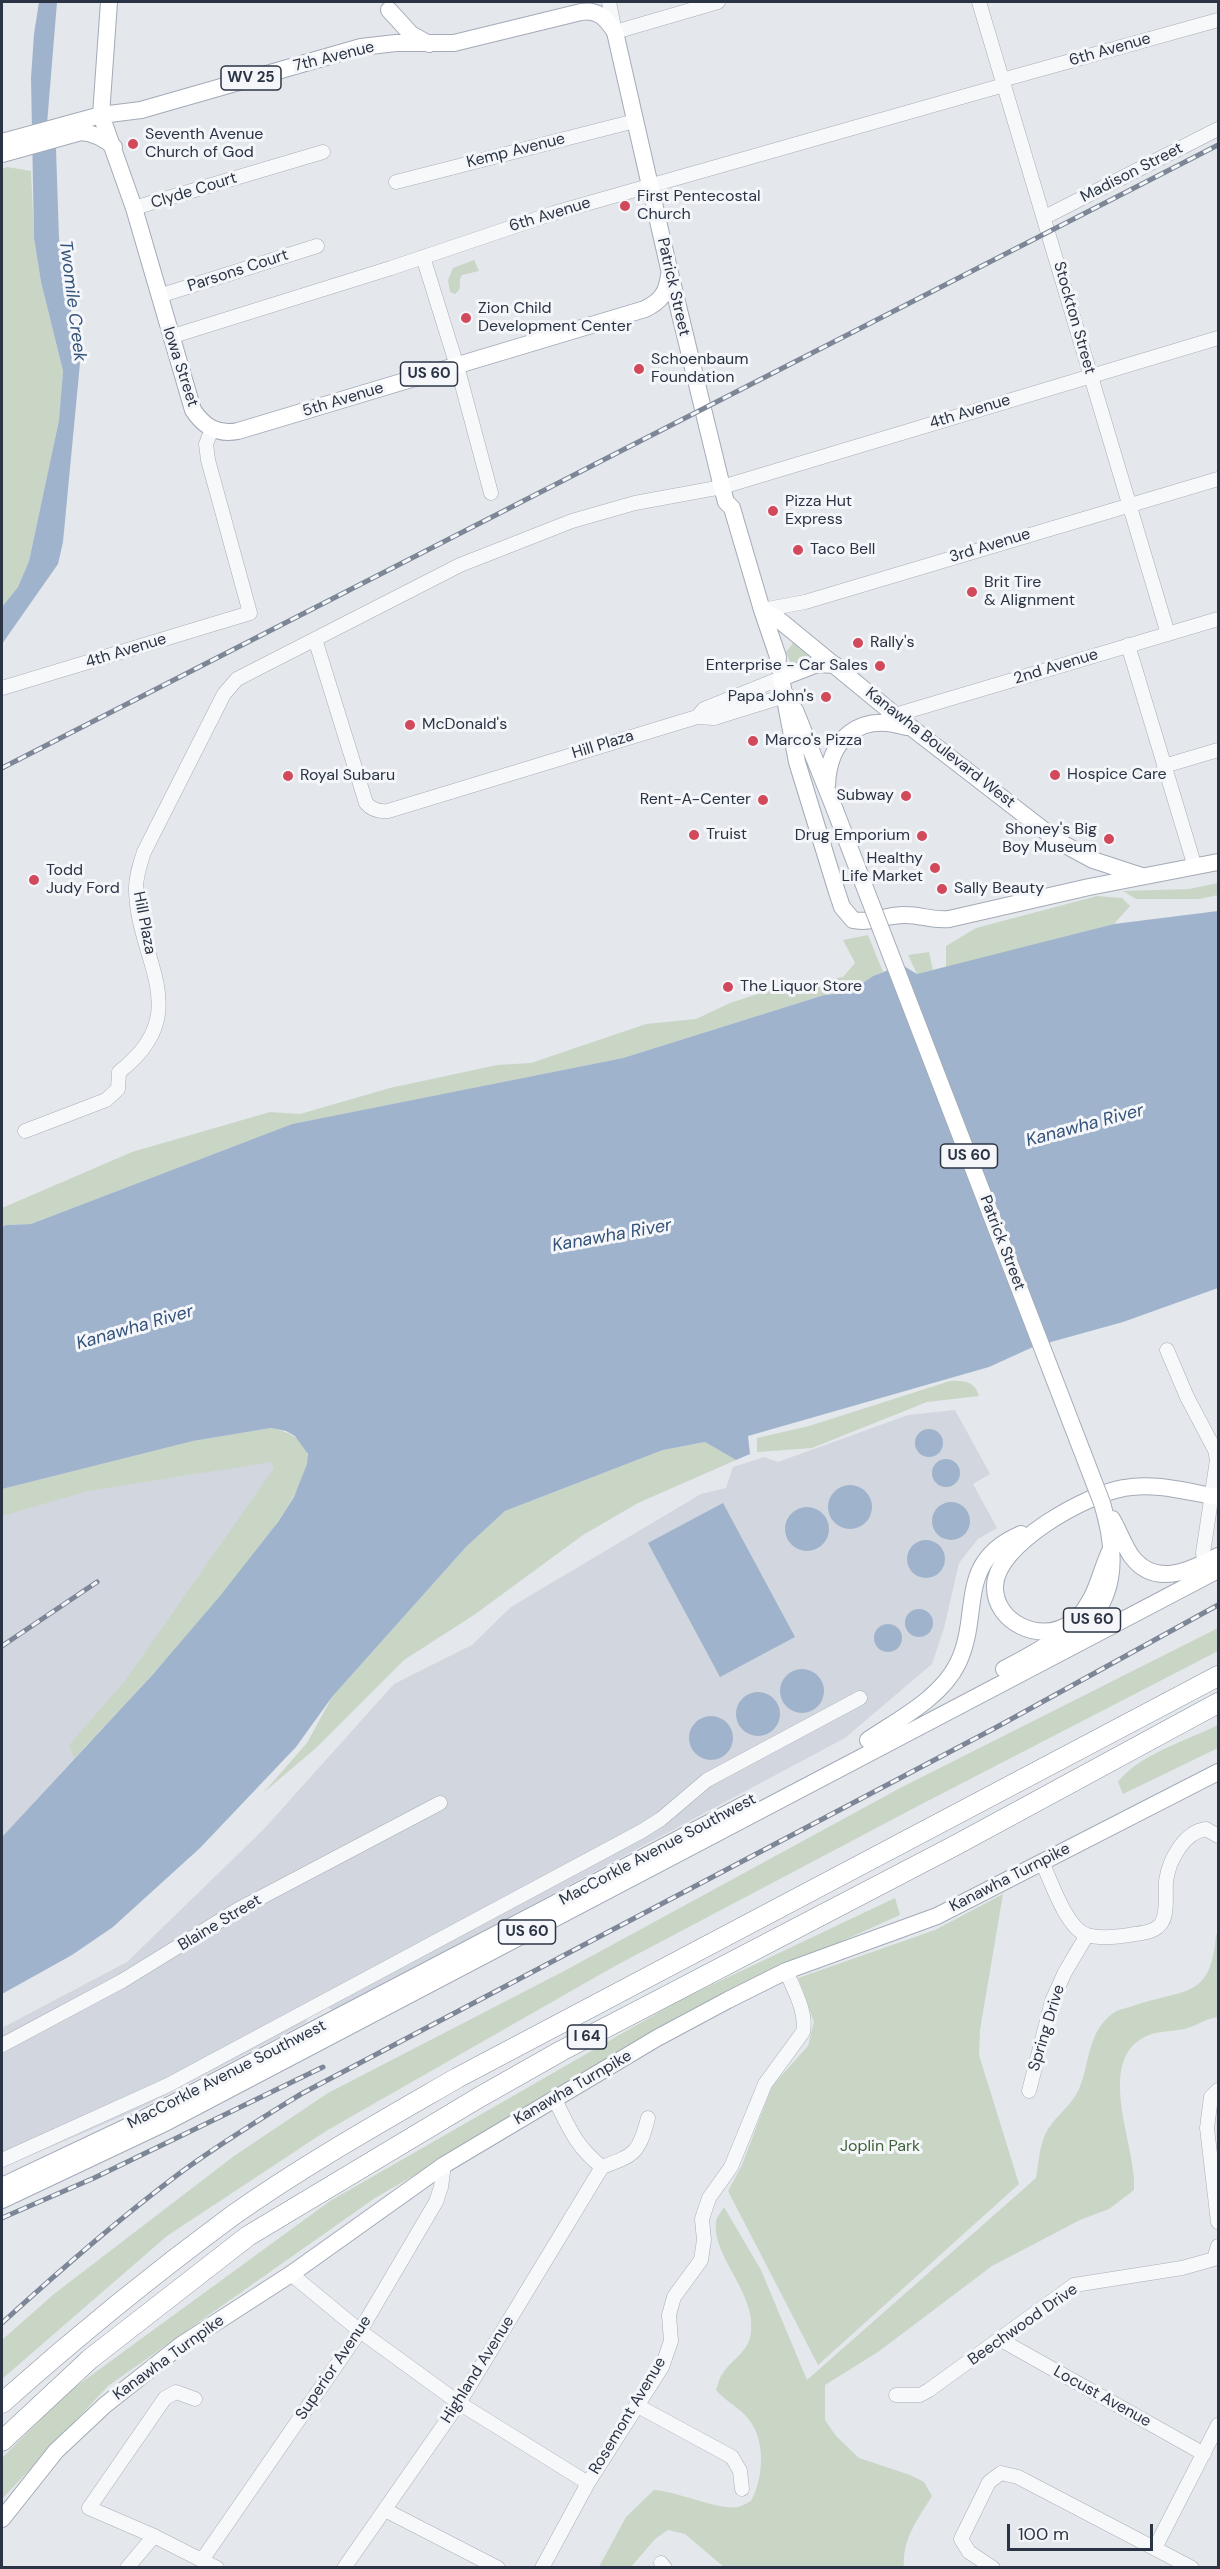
<!DOCTYPE html>
<html>
<head>
<meta charset="utf-8">
<style>
  body { margin:0 }
  #map { position:relative; width:1220px; height:2569px; overflow:hidden; background:#e4e7ec; font-family:"DM Sans",sans-serif }
  canvas { display:block }
  .frame { position:absolute; inset:0; border:3px solid #2b3445; pointer-events:none }
  .scale { position:absolute; left:1007px; top:2524px; width:146px; height:27px; box-sizing:border-box; border:3px solid #2b3445; border-top:0; padding-left:8px; font-size:18px; line-height:21px; white-space:nowrap; color:#2b3445; -webkit-text-stroke:4px #f4f6f9; paint-order:stroke }
</style>
</head>
<body>
<div id="map">
<canvas width="1220" height="2569"></canvas>
<div class="frame"></div>
<div class="scale">100 m</div>
</div>
<script>
const g = document.querySelector('canvas').getContext('2d');
g.lineJoin = 'round';
function fillPath(path, color) { g.fillStyle = color; g.fill(path, 'evenodd'); }
function stroke(path, color, width, dash) { g.strokeStyle = color; g.lineWidth = width; g.lineCap = dash ? 'butt' : 'round'; g.setLineDash(dash || []); g.stroke(path); }
function drawText(font, color, halo, rows, align = 'center') {
  g.font = font + ' "DM Sans",sans-serif'; g.lineWidth = 6; g.setLineDash([]); g.textBaseline = 'middle'; g.strokeStyle = halo; g.fillStyle = color; for (const [text, x, y, turn = 0] of rows) {
    g.save(); g.translate(x, y); g.rotate((+turn || 0) * Math.PI / 180); g.textAlign = isNaN(turn) ? turn : align; if (halo) g.strokeText(text, 0, 0); g.fillText(text, 0, 0); g.restore();
  }
}
const built = new Path2D(`
  M955,1410L990,1474L973,1484L997,1528L978,1539L959,1563L944,1628L932,1664L845,1738L335,2010L330,2009L325,2002L305,2015L307,2022L141,2108L2,2168V2028L127,1962L263,1830L394,1684L472,1645L511,1607L701,1494L726,1488L733,1467L764,1457L778,1462L908,1415Z
  M193,1441L304,1446L82,1750L2,1837V1489Z`);
const green = new Path2D(`
  M7,167L31,171L34,238L41,282L63,371L59,420L29,561L18,587L2,607V169Z
  M474,260L479,271L462,275C457,282 464,288 455,294L450,292L448,280L453,268Z
  M793,643H798L810,653L809,659L791,664L786,652Z
  M1218,883V895L1199,899H1136L1123,891L1189,889Z
  M1097,896L1122,898L1130,906L1114,924L946,968V946L976,928Z
  M868,935L883,972L873,976L848,993L824,995L623,1058L292,1124L31,1224L6,1225L2,1227V1208L132,1152L270,1112L300,1114L390,1088L497,1065L531,1063L646,1024L696,1019L730,1003L779,987L843,977L855,963L843,940Z
  M929,952L933,970L917,974L908,955Z
  M950,1381C963,1380 975,1381 979,1396L927,1402L812,1448L757,1452V1438L809,1426Z
  M271,1428C286,1431 306,1438 308,1457C311,1511 118,1712 74,1759L69,1745L125,1681L274,1468L271,1462L88,1491L2,1516V1489L193,1441Z
  M705,1442L736,1460L638,1503L583,1535L474,1615L404,1660L316,1748L263,1793L307,1743L332,1697L466,1547L505,1511L663,1450Z
  M1218,1628V1651L918,1806L615,1966L326,2131L167,2236L2,2379V2340L54,2294L234,2156L328,2093L566,1970L902,1787Z
  M1218,1725V1748L1123,1794L1118,1782C1138,1755 1188,1740 1218,1725Z
  M1003,1894L980,2030L979,2055L1019,2184L818,2365L728,2191L742,2165L772,2086L808,2046L814,2022L798,1978L935,1930Z
  M895,1898L900,1915L733,1990L375,2198L108,2386L2,2499V2458L67,2393L330,2201L682,1999Z
  M1218,1934V2017C1206,2018 1197,2026 1184,2029C1174,2031 1162,2031 1152,2034C1090,2054 1138,2148 1134,2190L1109,2209L1080,2220L992,2266L878,2352L825,2385V2420L836,2436L859,2458L910,2475L924,2482L932,2496C918,2519 902,2539 904,2567H724L685,2534L668,2530L655,2539L631,2567H599L626,2517L654,2490C676,2491 721,2511 738,2507C742,2506 747,2503 751,2501C763,2480 766,2442 750,2421C741,2408 726,2402 716,2390C718,2385 719,2378 723,2373C733,2358 749,2352 751,2332C756,2293 712,2256 716,2223C716,2218 721,2212 724,2207L761,2270L807,2380L1036,2178C1039,2162 1039,2144 1048,2129C1057,2115 1072,2105 1079,2089C1090,2064 1087,2030 1115,2012C1120,2009 1127,2008 1133,2006C1183,1988 1211,2001 1216,1935Z`);
const water = new Path2D(`
  M39,2H57L47,124L56,149L59,238L80,363L63,542L58,564L2,644V607L18,587L29,561L59,420L63,371L41,282L34,238L31,78L34,34Z
  M1218,911V1288L1123,1322L1033,1347L989,1367L748,1436L750,1454L736,1460L705,1442L663,1450L505,1511L466,1547L332,1697L296,1747L200,1848L113,1927L72,1955L2,1994V1837L154,1673L220,1596L278,1522L294,1497L307,1464L308,1454L295,1436L286,1431L271,1428L193,1441L2,1489V1227L6,1225L31,1224L292,1124L623,1058L824,995L848,993L873,976L902,965L917,974L1114,924Z
  M915 1443a14 14 0 1 1 28 0a14 14 0 1 1-28 0Z
  M932 1473a14 14 0 1 1 28 0a14 14 0 1 1-28 0Z
  M828 1507a22 22 0 1 1 44 0a22 22 0 1 1-44 0Z
  M932 1521a19 19 0 1 1 38 0a19 19 0 1 1-38 0Z
  M723,1503L795,1637L720,1677L648,1543Z
  M785 1529a22 22 0 1 1 44 0a22 22 0 1 1-44 0Z
  M907 1559a19 19 0 1 1 38 0a19 19 0 1 1-38 0Z
  M905 1623a14 14 0 1 1 28 0a14 14 0 1 1-28 0Z
  M874 1638a14 14 0 1 1 28 0a14 14 0 1 1-28 0Z
  M780 1691a22 22 0 1 1 44 0a22 22 0 1 1-44 0Z
  M736 1714a22 22 0 1 1 44 0a22 22 0 1 1-44 0Z
  M689 1738a22 22 0 1 1 44 0a22 22 0 1 1-44 0Z`);
const minor = new Path2D(`
  M609,2L615,32L718,2
  M979,2L1168,634
  M1002,80L1218,20
  M396,182L635,121
  M134,208L323,152
  M1045,217L1218,129
  M423,257L457,366L491,493
  M159,296L317,246
  M170,337L391,268L554,213L1004,85
  M762,610L805,602L1218,479
  M315,639L366,803C372,810 379,812 388,811L697,717
  M1128,645L1195,867
  M781,678L704,709L697,717L714,718L788,695
  M2,688L250,613L208,460L206,444L212,429
  M895,715L1218,619
  M1164,766L1218,750
  M25,1131L106,1100L118,1089L119,1072C197,1012 136,960 136,888C136,876 140,864 144,852L224,694L237,679L460,565L572,521L635,503L722,487L1218,338
  M1167,1350L1187,1397L1215,1450L1217,1460L1203,1553L1206,1572
  M1042,1862C1051,1881 1066,1928 1087,1935C1100,1939 1116,1937 1129,1935C1140,1933 1156,1933 1162,1922C1168,1912 1165,1892 1166,1881C1169,1860 1184,1832 1206,1829L1218,1836
  M2,2045L122,1981L239,1909L440,1803
  M1218,2090L1211,2097L1207,2128L1218,2222
  M1029,2091L1052,2001L1065,1972L1087,1935
  M554,2098C569,2127 575,2146 602,2167
  M2,2160L168,2085L642,1831L661,1819L707,1780L860,1698
  M602,2167C635,2155 639,2153 648,2118
  M291,2274L360,2331L459,2403L588,2483
  M1001,2340L1204,2454
  M896,2395H920L929,2390L1074,2285L1182,2268L1214,2259L1218,2246
  M195,2399L176,2392L165,2398L89,2508L154,2536L217,2568
  M636,2405L732,2457L740,2471L742,2489
  M385,2510L498,2568
  M1155,2548L1218,2425
  M202,2560L360,2331L436,2202L441,2187L444,2165
  M661,2563L665,2568
  M127,2568L154,2536
  M344,2568L459,2403L602,2167
  M542,2568L588,2483L662,2367L671,2341L669,2315L674,2297L701,2260L704,2240L702,2219L709,2198L731,2167L765,2084L803,2032C807,2012 794,1990 786,1971
  M993,2568L969,2552L961,2539L989,2482L1001,2473L1018,2477L1192,2568`);
const major = new Path2D(`
  M109,2L101,115L134,208L193,410C204,427 218,435 238,431L645,309C661,301 667,293 669,275
  M389,10L411,34L429,44
  M2,142L101,115L141,110L361,47L396,43H454L581,12C598,9 606,18 615,32L669,269L722,487L726,502L732,508L762,610L778,657L777,666
  M2,154L81,132C94,133 104,138 114,147
  M762,610L778,619L895,715L1058,841L1093,860L1142,876
  M781,678L797,762L837,892L842,907L853,920C871,924 888,914 906,915C921,915 934,921 949,919L1089,887L1218,862
  M781,678L817,664L835,665
  M795,710L835,810
  M827,785C829,739 859,712 906,727
  M1112,1519C1119,1531 1124,1546 1132,1557C1156,1588 1191,1570 1218,1556
  M1069,1624C1040,1644 994,1622 995,1586C996,1544 1087,1494 1124,1488C1154,1482 1188,1492 1218,1497
  M1070,1643C1117,1602 1119,1559 1102,1503
  M1004,1669C1039,1651 1074,1633 1092,1597C1100,1581 1103,1565 1111,1549
  M868,1740C899,1719 941,1698 958,1663C982,1613 955,1562 1021,1534
  M2,2186L133,2124L747,1803
  M2,2200L167,2122L1218,1570
  M2,2519L56,2451L105,2405L181,2345L291,2274L444,2165L657,2038L728,2000L786,1971L937,1916L1218,1772`);
const highway = new Path2D(`
  M2,2403C76,2337 152,2275 232,2216C304,2165 381,2122 457,2078L1218,1676
  M2,2441L90,2359L248,2236L478,2098L561,2051L956,1845L1218,1703`);
const rail = new Path2D(`
  M2,768L1218,145
  M2,1646L97,1582
  M2,2218L94,2178L323,2067
  M2,2323C58,2272 115,2222 176,2176C216,2146 259,2120 301,2094L995,1728L1218,1605`);
const majorBridge = new Path2D(`
  M835,810L1102,1503`);
const markers = [
  [133,144,6,"#d1495b"],
  [625,206,6,"#d1495b"],
  [466,318,6,"#d1495b"],
  [639,369,6,"#d1495b"],
  [773,511,6,"#d1495b"],
  [798,550,6,"#d1495b"],
  [972,592,6,"#d1495b"],
  [858,643,6,"#d1495b"],
  [880,666,6,"#d1495b"],
  [826,697,6,"#d1495b"],
  [410,725,6,"#d1495b"],
  [753,741,6,"#d1495b"],
  [1055,775,6,"#d1495b"],
  [288,776,6,"#d1495b"],
  [906,796,6,"#d1495b"],
  [763,800,6,"#d1495b"],
  [694,835,6,"#d1495b"],
  [922,836,6,"#d1495b"],
  [1109,839,6,"#d1495b"],
  [935,868,6,"#d1495b"],
  [34,880,6,"#d1495b"],
  [942,889,6,"#d1495b"],
  [728,987,6,"#d1495b"]
];
const shields = [
  [251,78,60],
  [429,374,57],
  [969,1156,57],
  [1092,1620,57],
  [527,1932,57],
  [587,2037,39]
];
const shieldNames = [
  ["WV 25",251,78],
  ["US 60",429,374],
  ["US 60",969,1156],
  ["US 60",1092,1620],
  ["US 60",527,1932],
  ["I 64",587,2037]
];
const streetNames = [
  ["6th Avenue",1110,50,-16],
  ["7th Avenue",334,57,-14],
  ["Kemp Avenue",516,151,-14],
  ["Madison Street",1132,173,-27],
  ["Clyde Court",194,191,-17],
  ["6th Avenue",550,215,-17],
  ["Parsons Court",238,271,-18],
  ["Patrick Street",673,287,77],
  ["Stockton Street",1074,318,74],
  ["Iowa Street",180,367,72],
  ["5th Avenue",343,400,-17],
  ["4th Avenue",970,412,-17],
  ["3rd Avenue",990,546,-17],
  ["4th Avenue",126,651,-17],
  ["2nd Avenue",1056,667,-17],
  ["Hill Plaza",603,745,-17],
  ["Kanawha Boulevard West",940,748,38],
  ["Hill Plaza",144,923,79],
  ["Patrick Street",1002,1243,69],
  ["MacCorkle Avenue Southwest",658,1850,-28],
  ["Kanawha Turnpike",1010,1878,-27],
  ["Blaine Street",220,1923,-31],
  ["Spring Drive",1047,2028,-73],
  ["MacCorkle Avenue Southwest",227,2075,-27],
  ["Kanawha Turnpike",573,2088,-30],
  ["Beechwood Drive",1023,2325,-35],
  ["Kanawha Turnpike",169,2358,-36],
  ["Superior Avenue",334,2368,-56],
  ["Highland Avenue",478,2370,-58],
  ["Locust Avenue",1102,2397,29],
  ["Rosemont Avenue",628,2416,-59]
];
const poiNames = [
  ["Seventh Avenue",145,135],
  ["Church of God",145,153],
  ["First Pentecostal",637,197],
  ["Church",637,215],
  ["Zion Child",478,309],
  ["Development Center",478,327],
  ["Schoenbaum",651,360],
  ["Foundation",651,378],
  ["Pizza Hut",785,502],
  ["Express",785,520],
  ["Taco Bell",810,550],
  ["Brit Tire",984,583],
  ["& Alignment",984,601],
  ["Rally's",870,643],
  ["Enterprise - Car Sales",868,666,"right"],
  ["Papa John's",814,697,"right"],
  ["McDonald's",422,725],
  ["Marco's Pizza",765,741],
  ["Hospice Care",1067,775],
  ["Royal Subaru",300,776],
  ["Subway",894,796,"right"],
  ["Rent-A-Center",751,800,"right"],
  ["Shoney's Big",1097,830,"right"],
  ["Boy Museum",1097,848,"right"],
  ["Truist",706,835],
  ["Drug Emporium",910,836,"right"],
  ["Healthy",923,859,"right"],
  ["Life Market",923,877,"right"],
  ["Todd",46,871],
  ["Judy Ford",46,889],
  ["Sally Beauty",954,889],
  ["The Liquor Store",740,987]
];
const parkNames = [
  ["Joplin Park",880,2147]
];
const waterNames = [
  ["Twomile Creek",72,301,83],
  ["Kanawha River",1085,1126,-15],
  ["Kanawha River",612,1236,-10],
  ["Kanawha River",135,1328,-16]
];
fillPath(built, '#d2d6de');
fillPath(green, '#c9d6c5');
fillPath(water, '#9fb4cc');
stroke(minor, '#a9aeb7', 15);
stroke(major, '#a3abb8', 18);
stroke(highway, '#8b94a3', 21);
stroke(minor, '#f7f8fa', 14);
stroke(major, '#fff', 16);
stroke(highway, '#fff', 20);
stroke(rail, '#7d8696', 5);
stroke(rail, '#f4f6f9', 3, [9]);
stroke(majorBridge, '#a3abb8', 18, []);
stroke(majorBridge, '#fff', 16);
for (const [x, y, r, color] of markers) { const dot = new Path2D(); dot.arc(x, y, r, 0, 2 * Math.PI); g.fillStyle = color; g.fill(dot); stroke(dot, '#f4f6f9', 2); }
for (const [x, y, w] of shields) { const box = new Path2D(); box.roundRect(x - w / 2, y - 12, w, 24, 4.5); g.fillStyle = '#f4f6f9'; g.fill(box); stroke(box, '#2b3445', 1.5); }
drawText('bold 15px', '#2b3445', null, shieldNames);
drawText('16px', '#2b3445', '#f4f6f9', streetNames);
drawText('16px', '#2b3445', '#f4f6f9', poiNames, 'left');
drawText('16px', '#3f6138', '#f4f6f9', parkNames);
drawText('italic 18px', '#34527a', '#f4f6f9', waterNames);
</script>
</body>
</html>
